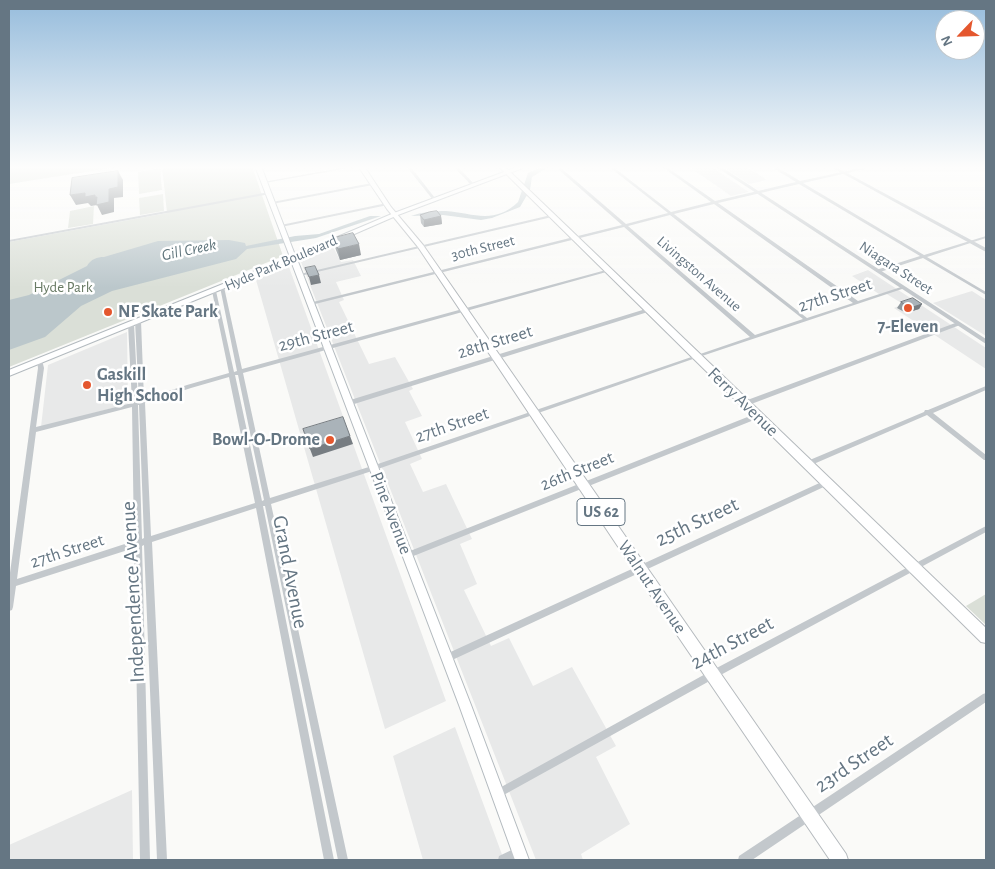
<!DOCTYPE html>
<html>
<head>
<meta charset="utf-8">
<style>
  body { margin:0 }
  #map { position:relative; width:995px; height:869px; overflow:hidden; background:#fafaf8; font-family:"Alegreya Sans",sans-serif }
  canvas { display:block }
  .frame { position:absolute; inset:0; border:10px solid #657683; pointer-events:none }
  .north { position:absolute; left:935px; top:10px; width:50px; height:50px; box-sizing:border-box; background:#fff; border:1px solid #c1c8cd; border-radius:50%; rotate:246deg; font-size:14px; font-weight:700; line-height:20px; text-align:center; color:#657683 }
  .north::after { content:''; display:block; margin:auto; width:18px; height:22px; background:#e4572e; clip-path:polygon(50% 0,100% 100%,50% 72%,0 100%) }
</style>
</head>
<body>
<div id="map">
<canvas width="995" height="869"></canvas>
<div class="frame"></div>
<div class="north">N</div>
</div>
<script>
const g = document.querySelector('canvas').getContext('2d');
g.lineJoin = 'round';
function fillPath(path, color) { g.fillStyle = color; g.fill(path, 'evenodd'); }
function stroke(path, color, width, dash) { g.strokeStyle = color; g.lineWidth = width; g.lineCap = dash ? 'butt' : 'round'; g.setLineDash(dash || []); g.stroke(path); }
function drawText(font, color, halo, rows, align = 'center') {
  g.font = font + ' "Alegreya Sans",sans-serif'; g.lineWidth = 5; g.setLineDash([]); g.textBaseline = 'middle'; g.strokeStyle = halo; g.fillStyle = color; for (const [text, x, y, turn = 0] of rows) {
    g.save(); g.translate(x, y); g.rotate((+turn || 0) * Math.PI / 180); g.textAlign = isNaN(turn) ? turn : align; if (halo) g.strokeText(text, 0, 0); g.fillText(text, 0, 0); g.restore();
  }
}
const built = new Path2D(`
  M688,166H710L749,192L731,196Z
  M739,166H745L767,180L749,184L726,169Z
  M333,247L341,262L353,260L361,276L336,282L344,300L339,302L369,364L395,357L413,389L409,391L422,416L405,422L422,459L410,464L423,492L446,484L472,539L460,544L477,584L464,590L491,646L509,638L533,686L572,667L616,746L596,757L630,824L581,854L583,860H536L301,262Z
  M287,267H289L446,701L385,729L256,280Z
  M868,270L986,348V369L894,308L903,304L885,293L879,294L852,276Z
  M972,291L986,300V336L933,303Z
  M127,332L128,404L41,427L48,365Z
  M455,727L504,860H423L393,756Z
  M132,790L133,860H9V845Z`);
const green = new Path2D(`
  M9,166H123L9,184Z
  M162,166H252L283,256L9,367V242L167,213Z
  M160,168L162,190L139,194L138,172Z
  M163,194L164,211L140,215L139,198Z
  M94,206L93,224L68,228L70,211Z
  M986,594V625L966,606Z`);
const water = new Path2D(`
  M544,166H550L532,177L530,190L520,207L492,218L481,220L443,215L411,216C421,212 435,211 446,211C473,213 494,225 518,202L528,173Z
  M370,216H381L316,238L247,249L236,259L112,291L81,306L45,337L9,350V300L29,295L87,266C91,259 97,257 104,257L158,241L229,240L245,243L246,246L295,236L319,234Z`);
const minor = new Path2D(`
  M352,166H360L265,183L263,182Z
  M406,166H410L435,198V200H433Z
  M453,166H457L474,184V186H472Z
  M608,166H612L671,212L711,202L661,166H665L715,201L796,182L770,166H775L800,181L866,167V169H865L803,183L924,255L986,236V238L927,257L986,292V295L923,258L880,272H876V270L920,256L799,184L718,203L858,301L901,287H905V288L690,360L375,470L271,504L348,860H338L265,506H263L334,860H324L256,508L152,542L167,860H157L144,545L142,546L150,860H140L134,548L16,586L13,607L12,610L9,611V580L38,368L37,361L38,360H42L44,368L36,427L132,403L128,324L131,322L134,324L138,401H139L135,321L136,320L138,319L141,321L144,399L187,385L229,373L212,291V290H214L216,291L234,372L237,371L220,287V286H224V287L242,369L606,270H608L610,271L243,373L270,498L372,466L750,337L624,227L311,305L309,304V303L622,225L559,170V168H561L626,224L668,213ZM714,204L853,303L807,318L674,214ZM670,215L803,319L755,335L628,226ZM235,375H238L264,500L262,501ZM229,377L255,503L151,536L145,403L191,388ZM138,405H139L144,538L142,539ZM132,407L134,541L17,579L36,432Z
  M372,183L374,184L373,185L272,204L270,203L272,202Z
  M269,192H270V194L9,242V240Z
  M387,203H388V205L281,227L279,226L281,225Z
  M551,215L553,216L552,217L300,276L298,275L300,274Z
  M649,308L651,309V311L351,405H347L346,403L347,401Z
  M958,322L961,324L960,325L746,406H742L741,404L742,402Z
  M986,386V390L933,413L986,455V460H984L927,415L809,466H805L804,464L805,462L924,412L925,410H928Z
  M755,414H759L760,416L759,418L411,557L408,558L405,557L404,555L405,553Z
  M826,480L828,481L829,483L828,485L450,661L447,662L444,661L443,658L444,655Z
  M986,526V532L715,678L500,797L497,799L494,797L492,794L494,791L709,672Z
  M986,693V702L752,860H738L739,856L983,694Z
  M518,847L522,848L523,852C519,862 507,860 498,860L499,856Z`);
const tertiary = new Path2D(`
  M715,166H720L986,339V344Z
  M829,166H834L986,248V252Z`);
const secondary = new Path2D(`
  M255,166H261L295,255L394,213L520,166H528L398,215L297,259L471,705L529,860H515L459,705L291,261L9,376V370L290,257Z`);
const primary = new Path2D(`
  M358,166H364L391,207L423,245L846,854L848,860H830L669,623L418,247L387,209Z
  M498,166H504L986,628V643L981,642Z`);
const wall = new Path2D(`
  M420,215L441,216L442,224L424,227L421,223Z
  M333,240L361,255L340,260L336,250Z
  M901,302L922,304L919,309L906,313L897,308Z`);
const shadedWall = new Path2D(`
  M118,171L123,180V197L114,198V212L102,215L97,205L91,206L88,203L76,205L70,195L109,189Z
  M441,216L442,224L424,227V220Z
  M359,244L361,255L340,260L338,249Z
  M319,275L321,283L311,285L309,277Z
  M922,304L919,309L906,313L910,308Z
  M350,436L353,444L313,457L310,449Z`);
const building = new Path2D(`
  M118,171V187L109,189V202L96,205L97,197H95V195L85,197V193L70,195L72,178Z
  M437,211L441,216L424,220L420,215L429,212Z
  M353,233L359,244L338,249L333,240L334,238Z
  M315,266L319,275L309,277L305,268Z
  M913,298L922,304L910,308L901,302Z
  M343,417L350,436L310,449L303,429Z`);
const markers = [
  [908,308,5,"#e4572e"],
  [108,312,5,"#e4572e"],
  [87,385,5,"#e4572e"],
  [330,440,5,"#e4572e"]
];
const farStreetnames = [
  ["30th Street",483,248,-14],
  ["Hyde Park Boulevard",281,263,-23],
  ["Niagara Street",896,268,33],
  ["Livingston Avenue",699,274,41]
];
const farParknames = [
  ["Hyde Park",63,287]
];
const farWaternames = [
  ["Gill Creek",189,250,-12]
];
const shields = [
  [601,512,48]
];
const shieldNames = [
  ["US 62",601,512]
];
const streetNames = [
  ["27th Street",835,295,-18],
  ["29th Street",316,336,-15],
  ["28th Street",495,342,-17],
  ["Ferry Avenue",743,402,44],
  ["27th Street",452,425,-19],
  ["26th Street",577,471,-22],
  ["Pine Avenue",391,513,69],
  ["27th Street",67,551,-18],
  ["Walnut Avenue",652,587,56]
];
const poiNames = [
  ["NF Skate Park",118,312],
  ["7-Eleven",908,327,"center"],
  ["Gaskill",97,375],
  ["High School",97,396],
  ["Bowl-O-Drome",320,440,"right"]
];
const nearStreetnames = [
  ["25th Street",697,522,-25],
  ["Grand Avenue",290,572,79],
  ["Independence Avenue",133,592,-93],
  ["24th Street",732,643,-28],
  ["23rd Street",854,763,-34]
];
fillPath(built, '#e8e9e9');
fillPath(green, '#dadfd7');
fillPath(water, '#bbc7cb');
stroke(secondary, '#b3babf', 2);
stroke(primary, '#b5babe', 2);
fillPath(minor, '#c3c8cc');
fillPath(tertiary, '#c3c8cc');
fillPath(secondary, '#fff');
fillPath(primary, '#fff');
fillPath(wall, '#929a9f');
fillPath(shadedWall, '#777d82');
fillPath(building, '#aab3b9');
stroke(building, '#777d82', 1);
const sky = g.createLinearGradient(0, 0, 0, 288);
sky.addColorStop(0, '#96bcdc');
sky.addColorStop(0.58, '#fdfdfc');
sky.addColorStop(1, '#fdfdfc00');
g.fillStyle = sky;
g.fillRect(0, 0, 995, 288);
for (const [x, y, r, color] of markers) { const dot = new Path2D(); dot.arc(x, y, r, 0, 2 * Math.PI); g.fillStyle = color; g.fill(dot); stroke(dot, '#fff', 2); }
drawText('15px', '#657683', '#fff', farStreetnames);
drawText('15px', '#687a64', '#fff', farParknames);
drawText('italic 16px', '#60757c', '#fff', farWaternames);
for (const [x, y, w] of shields) { const box = new Path2D(); box.roundRect(x - w / 2, y - 13.5, w, 27, 4); g.fillStyle = '#fff'; g.fill(box); stroke(box, '#657683', 1); }
drawText('bold 16px', '#657683', null, shieldNames);
drawText('18px', '#657683', '#fff', streetNames);
drawText('bold 18px', '#657683', '#fff', poiNames, 'left');
drawText('21px', '#657683', '#fff', nearStreetnames);
</script>
</body>
</html>
